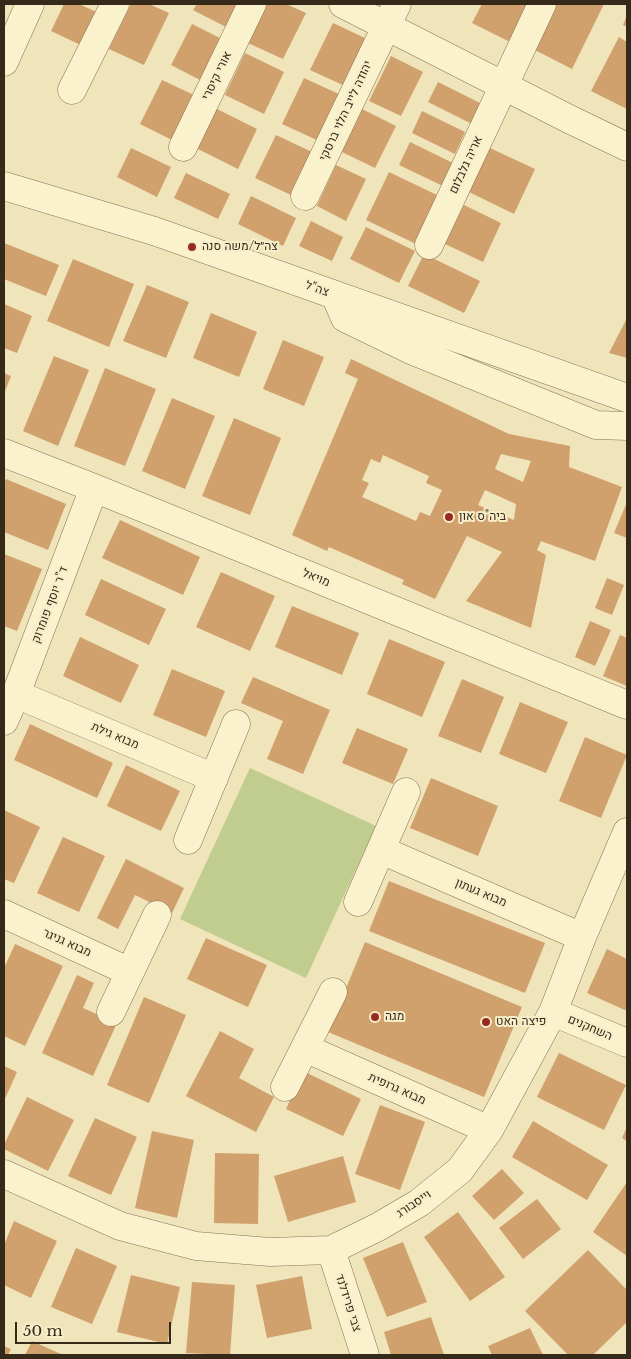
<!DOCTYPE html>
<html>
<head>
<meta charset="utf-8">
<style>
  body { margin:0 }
  #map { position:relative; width:631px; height:1359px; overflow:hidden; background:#efe4ba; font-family:"Libre Baskerville",serif }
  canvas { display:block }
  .frame { position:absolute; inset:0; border:5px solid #35291a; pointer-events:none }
  .scale { position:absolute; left:15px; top:1322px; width:156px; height:22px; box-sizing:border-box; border:2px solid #35291a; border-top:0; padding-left:6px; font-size:15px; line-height:18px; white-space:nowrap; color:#35291a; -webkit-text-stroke:4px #f7eec9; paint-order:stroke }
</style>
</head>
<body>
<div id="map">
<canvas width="631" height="1359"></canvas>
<div class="frame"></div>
<div class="scale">50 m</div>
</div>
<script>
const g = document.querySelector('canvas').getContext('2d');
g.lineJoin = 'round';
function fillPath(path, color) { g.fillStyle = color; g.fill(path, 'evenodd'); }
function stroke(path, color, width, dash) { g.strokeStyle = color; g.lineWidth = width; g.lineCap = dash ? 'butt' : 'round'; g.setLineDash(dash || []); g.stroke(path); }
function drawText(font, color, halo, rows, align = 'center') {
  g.font = font + ' "Libre Baskerville",Heebo,serif'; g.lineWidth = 4; g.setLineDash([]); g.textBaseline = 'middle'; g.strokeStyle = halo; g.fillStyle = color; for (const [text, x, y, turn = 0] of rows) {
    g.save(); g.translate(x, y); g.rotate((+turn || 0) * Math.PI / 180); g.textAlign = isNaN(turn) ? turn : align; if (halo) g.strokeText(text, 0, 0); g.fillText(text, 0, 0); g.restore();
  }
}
const green = new Path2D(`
  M250,768L376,826L306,978L180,919Z`);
const building = new Path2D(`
  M64,4H79L103,15L87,48L51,31Z
  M131,4H149L169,13L144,65L109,49Z
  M197,4H239L226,27L193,10Z
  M267,4H286L306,13L283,59L248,43Z
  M482,4H531L512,43L472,23Z
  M556,4H604L572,69L533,49Z
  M627,15V27L623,25Z
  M333,23L367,39L345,86L310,70Z
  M192,24L222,39L200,80L171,65Z
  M619,37L627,42V109L591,91Z
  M245,53L284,72L264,114L225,95Z
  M391,56L423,72L401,116L369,101Z
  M304,78L341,95L319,141L282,124Z
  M162,80L196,96L174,141L140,124Z
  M438,82L482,104L472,124L428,102Z
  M215,108L257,129L238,169L196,148Z
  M362,109L396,126L375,168L342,152Z
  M422,111L465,132L455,154L412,133Z
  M276,135L312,152L291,195L255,178Z
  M410,142L455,164L445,187L399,165Z
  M131,148L171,167L157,197L117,177Z
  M490,148L535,169L514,214L469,192Z
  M336,165L366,179L346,221L317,206Z
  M389,172L439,196L416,244L366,220Z
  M186,173L230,194L218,219L174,198Z
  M251,196L296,218L283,246L238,224Z
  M464,205L501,223L483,262L445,244Z
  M311,221L343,237L332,261L299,246Z
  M366,227L415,251L399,283L350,259Z
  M4,243L59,265L46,296L4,279Z
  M424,254L480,281L464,313L408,286Z
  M73,259L134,284L109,347L47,321Z
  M147,285L189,302L166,358L123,341Z
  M4,304L32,316L17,353L4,348Z
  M211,313L257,332L239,377L193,358Z
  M627,318V358L609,353Z
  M283,340L324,357L304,406L263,389Z
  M54,356L89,370L58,446L23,431Z
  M351,359L509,434L570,446L569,467L622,487L595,561L541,541L537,550L546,555L531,628L466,601L502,552L467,536L435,599L402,584L404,580L329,547L327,551L292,535L358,379L345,373ZM501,454L531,461L523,482L495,469ZM383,455L429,476L426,483L442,490L430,516L420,512L416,521L362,497L369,483L362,480L371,459L380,463ZM485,490L516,504L514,520L478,505Z
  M105,368L156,389L125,466L74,446Z
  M4,373L11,376L4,394Z
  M172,398L215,416L185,489L142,471Z
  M234,418L281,438L250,515L202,496Z
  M6,479L66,504L48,550L4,532V483Z
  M627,502V538L614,533Z
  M120,520L200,557L183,595L102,558Z
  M4,554L42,569L17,631L4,626Z
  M221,572L275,596L250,651L196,627Z
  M607,578L624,585L612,615L595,608Z
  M101,579L166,609L149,645L85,615Z
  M292,606L359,633L342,675L275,647Z
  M590,621L611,630L595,666L575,657Z
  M620,635L627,638V686L603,676Z
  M80,637L139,665L121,703L63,676Z
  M389,639L445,662L422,717L367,694Z
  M172,669L225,691L206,737L153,715Z
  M253,677L330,710L303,774L267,759L283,721L241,703Z
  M462,679L504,697L481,753L438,736Z
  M520,702L568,722L546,773L499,754Z
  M30,724L113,763L97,798L14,760Z
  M357,728L408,749L393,784L342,763Z
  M585,737L627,755L601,818L559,801Z
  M126,765L180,791L161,831L107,806Z
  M431,778L498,806L478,856L410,828Z
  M4,810L40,827L14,883L4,879Z
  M63,837L105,856L79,912L37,893Z
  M126,859L184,888L172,913L135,895L118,929L97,918Z
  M389,881L545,943L525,993L369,931Z
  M206,938L267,965L248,1007L187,979Z
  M365,942L522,1007L484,1097L328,1032Z
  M15,944L63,966L25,1046L4,1036V968Z
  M607,949L627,959V1011L587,993Z
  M77,975L94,983L83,1008L117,1023L93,1076L42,1053Z
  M144,997L186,1015L149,1103L107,1085Z
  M220,1031L254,1049L239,1078L274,1097L256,1132L186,1096Z
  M559,1053L626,1085L604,1130L537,1097Z
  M4,1066L17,1072L4,1101Z
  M303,1071L361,1099L343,1136L286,1109Z
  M27,1097L74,1120L48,1171L4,1149V1145Z
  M380,1105L425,1122L400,1190L355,1174Z
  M95,1118L137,1137L111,1195L68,1176Z
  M533,1121L608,1165L587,1200L512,1157Z
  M627,1127V1141L622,1138Z
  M152,1131L194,1140L177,1218L135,1208Z
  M215,1153L259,1154L258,1224L214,1223Z
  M343,1156L356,1202L288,1222L274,1176Z
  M502,1169L524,1193L494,1220L472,1196Z
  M627,1182V1256L593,1232Z
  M537,1199L561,1229L523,1259L499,1228Z
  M458,1212L505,1277L470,1301L424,1237Z
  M14,1221L57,1241L31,1298L4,1285V1245Z
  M403,1242L427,1302L387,1317L363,1258Z
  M76,1248L117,1266L92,1324L51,1307Z
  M588,1250L627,1290V1322L593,1355H568L525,1311Z
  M131,1275L180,1287L167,1344L117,1332Z
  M302,1276L312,1329L267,1338L256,1285Z
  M192,1282L235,1285L230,1355L186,1353Z
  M431,1317L444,1355H391L384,1332Z
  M530,1328L543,1355H492L488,1346Z
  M32,1341L63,1355H25Z
  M4,1346L11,1349L8,1355H4Z`);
const minor = new Path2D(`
  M343,4L569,119L627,147
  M4,62L30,4
  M72,90L115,4
  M183,147L252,4
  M4,186L154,231L627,398
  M305,196L397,4
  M429,245L542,4
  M335,295L345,318L411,350L596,425L627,426
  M4,453L94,488L627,705
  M16,694L214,778
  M4,721L16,694L94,488
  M188,840L236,724
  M381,850L582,937
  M358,902L406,792
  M4,914L130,972
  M111,1012L157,915
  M553,1012L627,1043
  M305,1048L489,1130
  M285,1087L333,992
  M4,1174L120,1226L196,1246L270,1252L331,1250L378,1227L419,1203L460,1170L489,1130L553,1012L582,937L627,832
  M331,1250L365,1355`);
const markers = [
  [192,247,5,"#982b21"],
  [449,517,5,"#982b21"],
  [375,1017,5,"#982b21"],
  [486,1022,5,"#982b21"]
];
const streetNames = [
  ["אורי קיסרי",217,76,-64],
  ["יהודה לייב הלוי ברסקי",346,111,-65],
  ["אריה גלבלום",466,165,-65],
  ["צה\"ל",317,289,19],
  ["מויאל",316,578,22],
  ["ד\"ר יוסף פומרוק",50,605,-69],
  ["מבוא גילת",115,736,23],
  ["מבוא געתון",481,893,23],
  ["מבוא גניגר",67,943,24],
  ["השחקנים",590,1028,23],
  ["מבוא גרופית",397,1089,24],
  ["וייסבורג",414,1204,-34],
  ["צבי פרידלנד",348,1303,72]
];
const poiNames = [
  ["צה״ל/משה סנה",202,247],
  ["ביה\"ס און",459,517],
  ["מגה",385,1017],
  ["פיצה האט",496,1022]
];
fillPath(green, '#c0cd8e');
fillPath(building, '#d0a06d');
stroke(minor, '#877354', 29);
stroke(minor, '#faf1cd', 28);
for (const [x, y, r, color] of markers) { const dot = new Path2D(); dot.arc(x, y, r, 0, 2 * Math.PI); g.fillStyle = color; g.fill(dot); stroke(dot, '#f7eec9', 2); }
drawText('12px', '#35291a', '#f7eec9', streetNames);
drawText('12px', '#35291a', '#f7eec9', poiNames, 'left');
</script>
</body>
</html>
